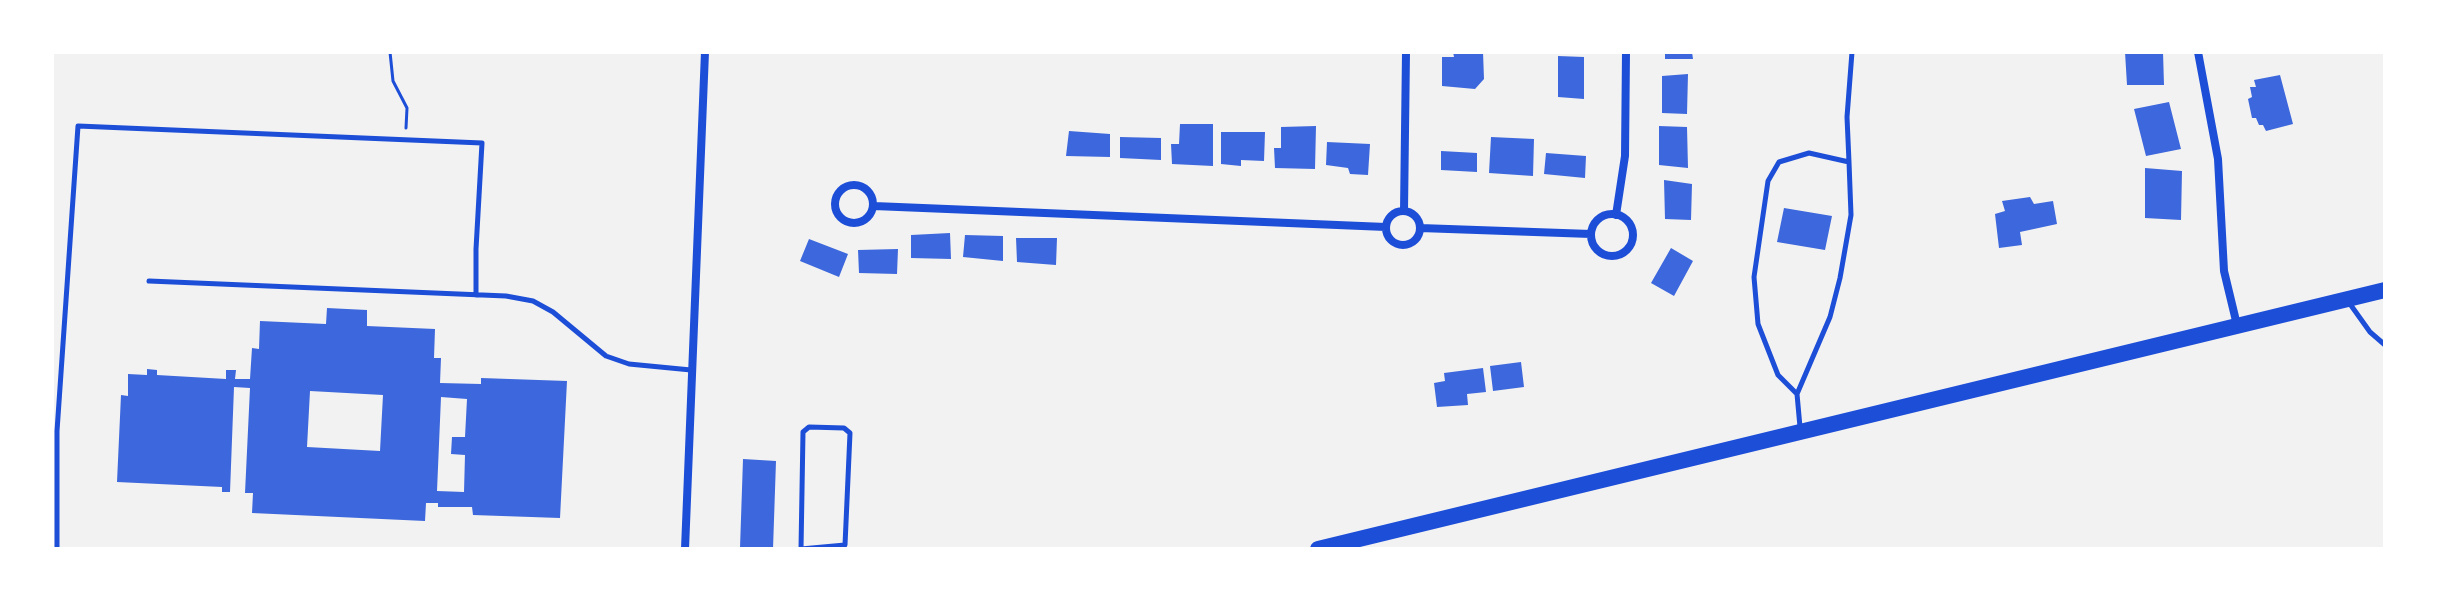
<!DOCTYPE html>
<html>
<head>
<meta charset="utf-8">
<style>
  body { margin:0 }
  #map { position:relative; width:2437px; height:601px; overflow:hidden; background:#f2f2f2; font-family:"Archivo Narrow",sans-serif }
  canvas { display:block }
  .frame { position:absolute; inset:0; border:54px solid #fff; pointer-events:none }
</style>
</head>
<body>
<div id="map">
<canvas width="2437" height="601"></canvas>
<div class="frame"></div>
</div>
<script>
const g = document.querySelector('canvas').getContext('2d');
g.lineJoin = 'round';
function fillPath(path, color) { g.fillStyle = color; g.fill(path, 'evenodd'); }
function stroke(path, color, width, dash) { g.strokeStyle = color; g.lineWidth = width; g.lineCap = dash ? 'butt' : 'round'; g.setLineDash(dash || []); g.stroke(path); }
const building = new Path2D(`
  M1453,52H1483L1484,79L1475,89L1442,86V57H1454Z
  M1665,52H1692L1693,59H1665Z
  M2125,52H2163L2164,85H2127Z
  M1558,56L1584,57V99L1558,97Z
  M1688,74L1687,114L1662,113V76Z
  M2280,75L2293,124L2266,131L2263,125H2259L2256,118H2252L2248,99L2252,97L2250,87H2256L2254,80Z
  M2169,102L2181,149L2146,156L2134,109Z
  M1180,124H1213V166L1172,164L1171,144H1179Z
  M1316,126L1315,169L1275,168L1274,148H1281V127Z
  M1659,126L1687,127L1688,168L1659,165Z
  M1069,131L1110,134V157L1066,156Z
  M1221,132H1265L1264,161L1241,160V166L1221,164Z
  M1120,137L1161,138V160L1120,158Z
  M1491,137L1534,139L1533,176L1489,173Z
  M1327,142L1370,144L1368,175L1350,174L1348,168L1326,165Z
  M1441,151L1477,153V172L1441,170Z
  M1546,153L1586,156L1585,178L1544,174Z
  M2145,168L2182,171L2181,220L2145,218Z
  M1664,180L1692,184L1691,220L1665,219Z
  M2030,197L2034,204L2053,201L2057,224L2020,232L2022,245L1999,248L1995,214L2005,211L2002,201Z
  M1784,208L1832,216L1825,250L1777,242Z
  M950,233L951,259L911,258V235Z
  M965,235L1003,236V261L963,257Z
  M1016,238H1057L1056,265L1017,262Z
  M809,239L848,254L839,277L800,261Z
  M1671,248L1693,261L1674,296L1651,283Z
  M898,249L897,274L859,273L858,250Z
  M327,308L367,310V326L435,329L434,358H441L440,383L481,384V378L567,381L560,518L473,515L472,507H438V503H426L425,521L252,513L253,493H245L250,388L234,387L230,492H222V487L117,482L121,395L128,396V374L147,375V369L157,370V375L226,379V370H236L235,379H250L252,348L259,349L260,321L326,324ZM310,391L383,395L380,451L307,447ZM441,397L467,399L465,437H452L451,454L465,455L464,492L437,491Z
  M1521,362L1524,387L1493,391L1490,366Z
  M1483,368L1486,392L1467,394L1468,405L1437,407L1434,383L1445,381L1444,373Z
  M743,459L776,461L773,549L740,548Z`);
const path = new Path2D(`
  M390,52L393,81L407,108L406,128`);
const service = new Path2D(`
  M1849,162L1847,117L1852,52
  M149,281L506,296L533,301L553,312L606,356L629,364L691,370
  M2350,304L2370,332L2385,345
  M1797,394L1778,375L1758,324L1754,277L1768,181L1779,162L1809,153L1849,162L1851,215L1840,278L1830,317L1797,394L1800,427
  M809,427L844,428L850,433L845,545L801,549L803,432Z
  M57,549V431L78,126L482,143L476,249V295`);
const minor = new Path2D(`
  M2198,52L2218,159L2224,271L2237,325
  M835 204a19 19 0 1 1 38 0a19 19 0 1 1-38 0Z
  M874,206L1386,227
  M1386 228a17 17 0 1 1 34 0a17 17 0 1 1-34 0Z
  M1404,211L1406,52
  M1591 235a21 21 0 1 1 42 0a21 21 0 1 1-42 0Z
  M1616,215L1625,156L1626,52
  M1420,228L1591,234
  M685,549L705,52`);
const primary = new Path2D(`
  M1318,549L2385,290`);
fillPath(building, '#3d67dc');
stroke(path, '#1d4ed8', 3);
stroke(service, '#1d4ed8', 5);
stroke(minor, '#1d4ed8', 8);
stroke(primary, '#1d4ed8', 16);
</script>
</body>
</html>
